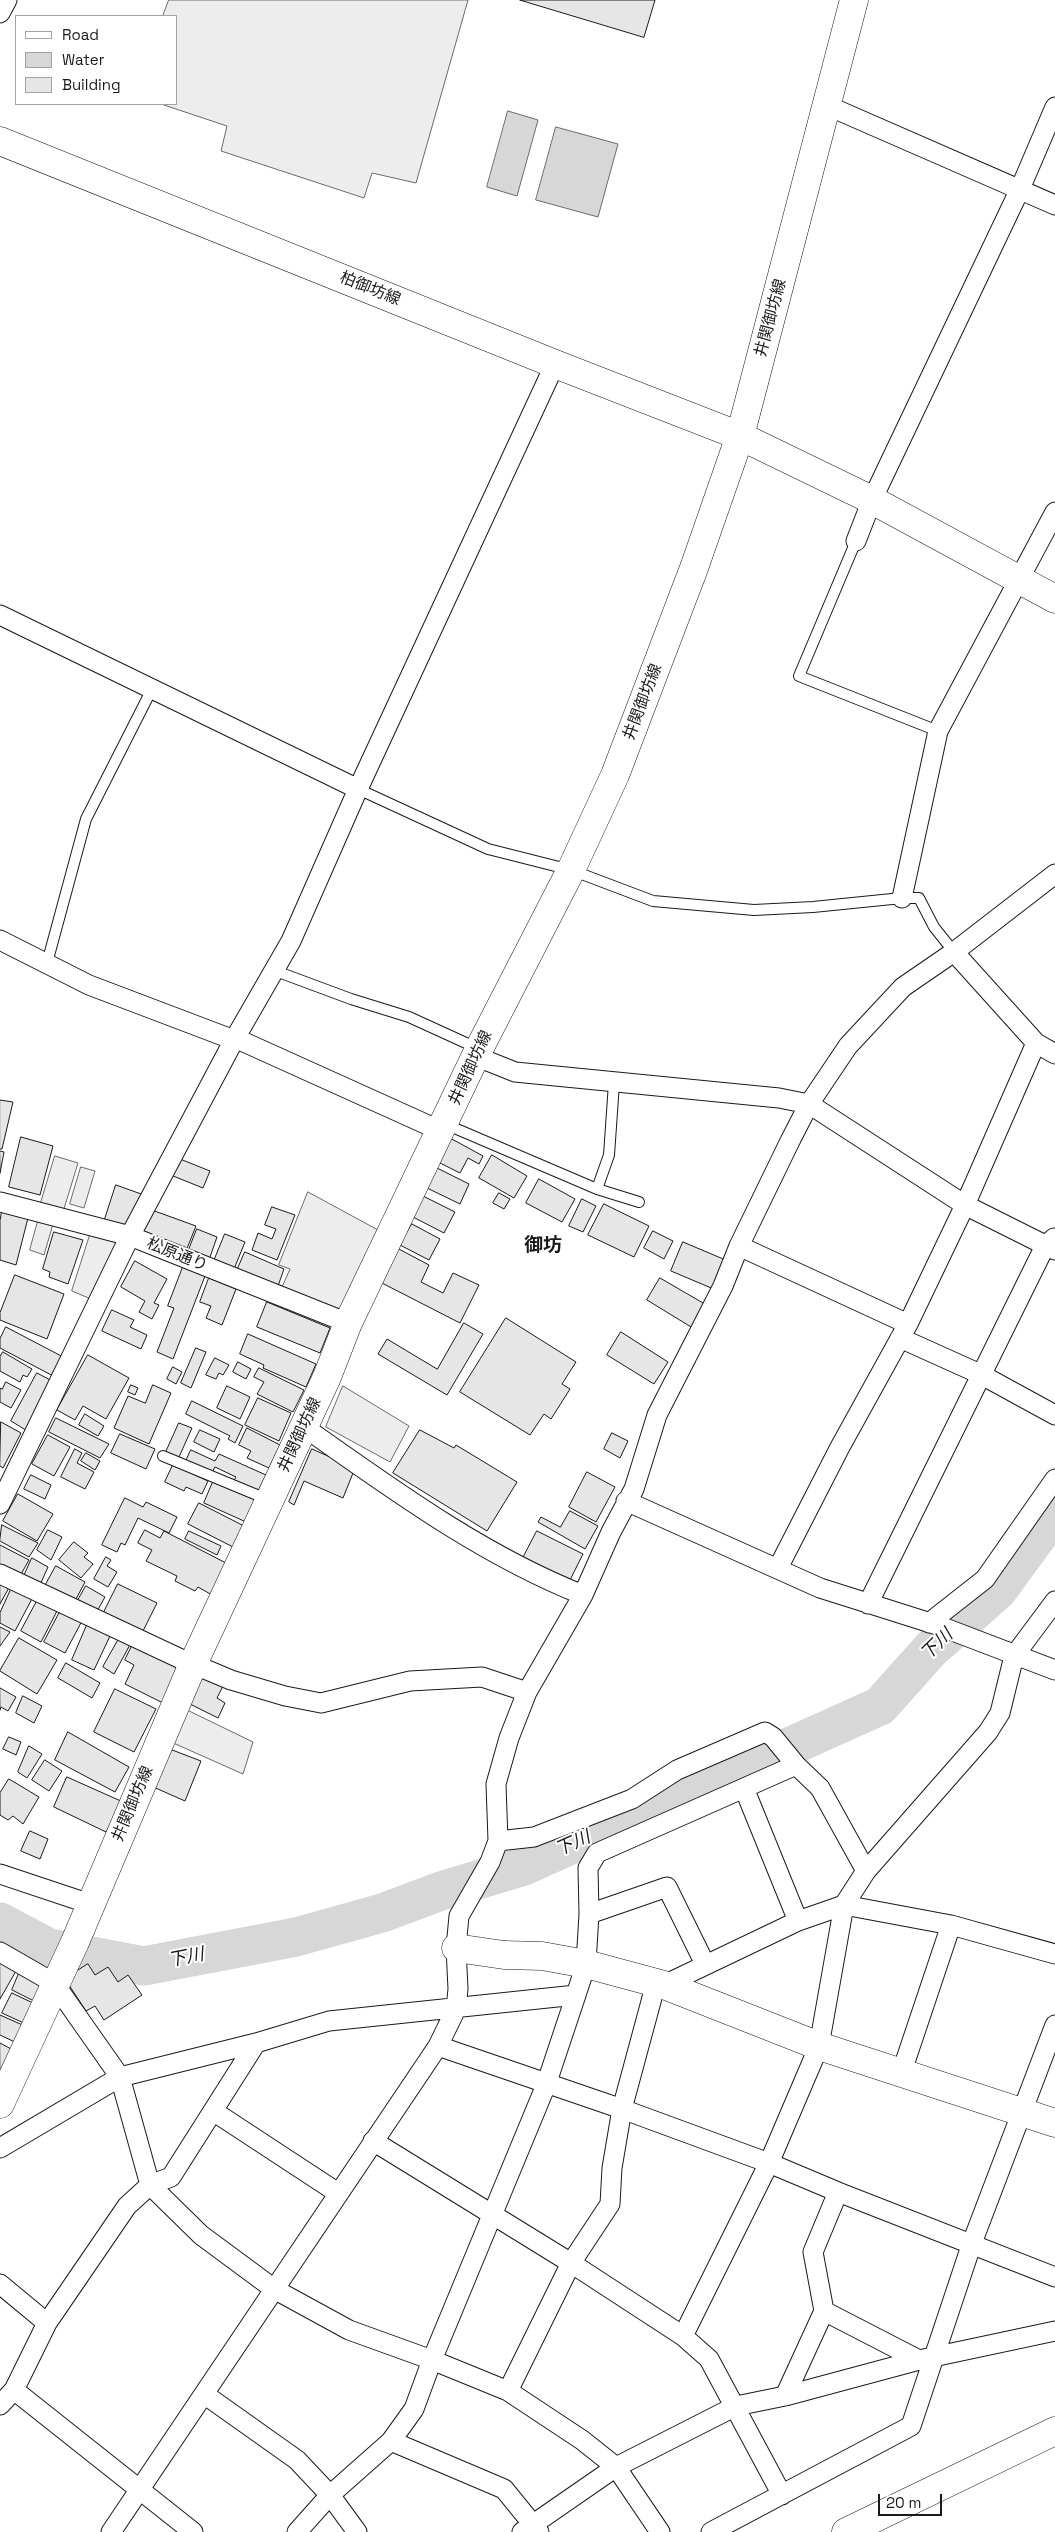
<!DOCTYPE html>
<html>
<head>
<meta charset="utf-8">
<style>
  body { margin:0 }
  #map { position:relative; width:1055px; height:2532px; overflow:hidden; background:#fff; font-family:"Space Grotesk",sans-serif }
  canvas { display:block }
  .legend { position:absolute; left:15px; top:15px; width:162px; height:90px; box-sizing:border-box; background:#fff; border:1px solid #a3a3a3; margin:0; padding:6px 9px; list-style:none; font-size:15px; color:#1a1a1a }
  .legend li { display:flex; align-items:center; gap:10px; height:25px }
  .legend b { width:25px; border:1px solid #a3a3a3 }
  .scale { position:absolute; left:878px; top:2494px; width:64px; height:22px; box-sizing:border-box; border:2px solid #1a1a1a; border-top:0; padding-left:6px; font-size:15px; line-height:18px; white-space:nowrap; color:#1a1a1a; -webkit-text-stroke:4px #fff; paint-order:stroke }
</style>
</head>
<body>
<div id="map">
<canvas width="1055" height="2532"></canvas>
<ul class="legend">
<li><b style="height:6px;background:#fff"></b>Road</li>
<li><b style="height:14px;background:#d7d7d7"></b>Water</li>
<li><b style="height:14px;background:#e6e6e6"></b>Building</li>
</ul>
<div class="scale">20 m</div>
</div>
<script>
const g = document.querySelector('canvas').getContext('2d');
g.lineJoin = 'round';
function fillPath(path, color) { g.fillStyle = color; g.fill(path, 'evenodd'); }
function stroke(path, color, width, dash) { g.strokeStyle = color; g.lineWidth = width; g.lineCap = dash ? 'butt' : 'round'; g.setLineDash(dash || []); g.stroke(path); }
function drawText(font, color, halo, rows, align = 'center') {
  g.font = font + ' "Space Grotesk","Noto Sans JP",sans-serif'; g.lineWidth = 4; g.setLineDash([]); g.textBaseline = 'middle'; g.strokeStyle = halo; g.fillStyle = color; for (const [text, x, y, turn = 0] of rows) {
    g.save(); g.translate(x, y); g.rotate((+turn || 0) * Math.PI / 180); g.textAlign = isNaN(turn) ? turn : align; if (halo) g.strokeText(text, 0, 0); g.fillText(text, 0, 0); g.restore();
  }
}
const built = new Path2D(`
  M169,0H468L416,183L372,173L364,198L221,151L227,126L161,104H176V16H163Z
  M55,1156L78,1163L63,1212L40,1206Z
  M81,1167L95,1171L84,1208L70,1204Z
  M308,1192L378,1230L343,1313L282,1287L290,1269L279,1265Z
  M38,1221L53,1224L44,1255L30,1250Z
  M91,1232L123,1241L98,1302L72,1291Z
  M343,1386L409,1426L390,1462L326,1427Z
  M185,1709L253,1742L243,1774L171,1742Z`);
const water = new Path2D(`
  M508,111L538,120L517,196L487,187Z
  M556,127L618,144L598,217L536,200Z`);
const river = new Path2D(`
  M0,1922L49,1948L144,1966L296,1937L382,1913L441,1891L524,1866L880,1706L931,1649L998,1590L1055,1512`);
const building = new Path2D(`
  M520,0H655L644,37Z
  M0,1100L13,1102L2,1149H0Z
  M21,1137L53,1146L40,1195L9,1187Z
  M450,1138L483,1156L479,1164L468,1158L460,1173L438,1162Z
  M0,1151L4,1152L0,1173Z
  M492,1155L527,1176L514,1198L479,1178Z
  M175,1157L210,1171L203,1188L168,1174Z
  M437,1168L469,1184L460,1204L427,1188Z
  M539,1179L575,1199L562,1222L526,1203Z
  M116,1185L144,1195L127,1231L104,1222Z
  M499,1193L510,1199L504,1209L493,1203Z
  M423,1196L455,1212L444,1233L413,1217Z
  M582,1199L596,1206L583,1232L569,1226Z
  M604,1204L649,1226L634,1257L588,1235Z
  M272,1207L295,1215L277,1260L252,1250L258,1233L272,1239L276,1229L265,1225Z
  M149,1209L196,1226L186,1251L140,1233Z
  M2,1211L28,1218L16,1265L0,1260V1221Z
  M412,1224L440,1239L429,1260L400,1245Z
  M197,1229L217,1237L209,1260L188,1252Z
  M653,1231L673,1241L664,1259L644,1248Z
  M54,1232L83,1240L68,1284L49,1277L50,1272L43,1269Z
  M225,1234L245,1242L234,1269L214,1261Z
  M683,1242L728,1261L716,1290L671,1271Z
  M395,1247L429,1265L421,1282L443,1293L453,1273L479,1285L460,1323L378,1281Z
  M245,1252L284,1269L278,1286L236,1273Z
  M135,1261L167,1279L154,1303L159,1305L152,1319L139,1312L145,1301L121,1287Z
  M183,1267L205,1276L173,1359L157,1352L174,1308L168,1306Z
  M15,1275L64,1294L47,1339L0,1320V1313Z
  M209,1278L236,1289L222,1325L206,1318L211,1306L200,1302Z
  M660,1278L710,1307L696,1330L647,1300Z
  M267,1302L330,1328L320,1353L257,1327Z
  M112,1310L134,1320L130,1327L147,1335L141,1349L102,1331Z
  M506,1318L576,1362L562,1384L570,1389L551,1419L544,1414L530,1435L460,1392Z
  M464,1323L483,1334L447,1395L378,1354L387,1339L437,1369Z
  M6,1327L67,1359L57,1378L0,1348V1339Z
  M621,1332L668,1362L654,1384L607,1355Z
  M248,1334L316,1364L306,1387L263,1368L264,1365L240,1354Z
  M196,1348L206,1352L191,1388L181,1383Z
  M3,1352L32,1369L27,1377L23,1375L20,1382L0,1371V1357Z
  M88,1355L129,1378L106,1419L83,1406L75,1420L57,1410Z
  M215,1358L229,1365L223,1375L219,1373L216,1379L206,1375Z
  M238,1362L251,1369L246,1379L233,1372Z
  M173,1367L182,1372L176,1384L167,1379Z
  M259,1368L304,1390L293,1412L257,1394L264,1382L254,1377Z
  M37,1373L56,1383L29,1432L11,1421Z
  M6,1382L21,1390L11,1408L0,1402V1388L2,1389Z
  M131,1385L138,1388L135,1395L128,1392Z
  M153,1385L171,1393L149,1444L114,1428L128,1396L145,1403Z
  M227,1386L250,1397L240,1419L217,1408Z
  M258,1398L291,1413L279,1441L245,1425Z
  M192,1401L243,1426L235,1443L228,1439L230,1436L186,1414Z
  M85,1414L104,1426L98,1436L79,1425Z
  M56,1418L109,1444L100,1458L49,1432Z
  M1,1422L21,1433L3,1468L0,1466Z
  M179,1423L192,1428L179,1457L166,1452Z
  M247,1428L280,1445L269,1468L247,1458L251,1451L239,1445Z
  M200,1430L220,1439L214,1452L194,1442Z
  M420,1430L454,1448L456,1445L517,1482L487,1531L393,1473Z
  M612,1433L628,1441L620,1458L604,1449Z
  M120,1434L155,1449L146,1469L111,1453Z
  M48,1435L70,1447L54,1476L32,1464Z
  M75,1449L82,1453L77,1463L94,1472L85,1489L61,1477Z
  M312,1449L355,1468L343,1498L304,1481L294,1505L289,1502Z
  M191,1450L215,1461L219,1454L266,1475L258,1491L234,1480L236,1477L215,1467L212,1472L186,1461Z
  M86,1453L100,1461L95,1470L81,1461Z
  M173,1465L208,1481L202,1494L186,1487L184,1491L165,1482Z
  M587,1472L615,1487L596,1522L569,1507Z
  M31,1475L51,1485L45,1499L24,1489Z
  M213,1482L256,1500L246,1522L204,1503Z
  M18,1494L53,1514L37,1541L3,1521Z
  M125,1498L143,1507L146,1502L177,1517L169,1533L138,1518L125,1545L121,1543L117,1552L102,1545Z
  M199,1503L244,1526L233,1547L188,1524Z
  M570,1511L598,1526L585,1549L538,1522L541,1517L560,1527Z
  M2,1525L38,1543L29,1557L0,1541Z
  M48,1530L62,1537L51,1560L37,1550Z
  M145,1530L160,1538L164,1531L228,1564L212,1595L198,1587L195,1591L175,1581L177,1576L146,1561L152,1550L138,1543Z
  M189,1531L221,1546L217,1555L185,1539Z
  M537,1531L583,1554L569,1582L523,1558Z
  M74,1542L88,1553L84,1557L93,1564L81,1578L59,1560Z
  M0,1545L29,1560L20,1576L0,1566Z
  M106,1557L111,1560L107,1566L117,1572L108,1587L94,1579Z
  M32,1558L48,1567L40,1585L24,1576Z
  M56,1566L85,1582L75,1601L45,1586Z
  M0,1579L11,1584L0,1604Z
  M118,1584L157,1603L142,1633L103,1614Z
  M13,1585L34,1595L15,1631L0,1623V1613Z
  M86,1586L105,1597L96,1613L77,1602Z
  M37,1601L57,1611L41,1642L21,1631Z
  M62,1608L83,1619L65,1653L44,1642Z
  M87,1625L110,1636L94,1670L72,1660Z
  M0,1627L10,1632L0,1646Z
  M120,1637L131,1643L114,1674L103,1667Z
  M19,1638L57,1660L37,1694L0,1671Z
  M133,1644L181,1667L163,1703L125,1684L134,1665L125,1660Z
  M66,1663L100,1683L92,1698L58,1678Z
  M198,1668L225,1682L217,1698L225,1703L218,1718L182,1700Z
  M0,1688L16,1697L8,1711L1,1707L0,1710Z
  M115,1689L156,1709L134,1752L94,1732Z
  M23,1696L42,1706L34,1723L16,1713Z
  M68,1732L129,1767L115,1792L55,1760Z
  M9,1737L21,1742L16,1755L3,1749Z
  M29,1746L42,1754L27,1778L18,1772Z
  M167,1748L201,1761L185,1801L151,1786Z
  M45,1760L62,1771L49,1791L32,1780Z
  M67,1777L123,1802L106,1832L54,1807Z
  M9,1779L39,1797L23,1824L13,1816L8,1820L0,1815V1793Z
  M30,1831L48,1839L40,1859L21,1851Z
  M0,1961L16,1971L0,1999Z
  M88,1964L95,1975L108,1967L118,1982L128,1975L142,1995L104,2020L95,2006L86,2011L65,1979Z
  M20,1971L46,1986L38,2003L12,1990Z
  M12,1993L37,2005L28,2025L2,2013Z
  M0,2015L27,2027L19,2044L0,2035Z
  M0,2043L13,2050L0,2074Z`);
const lane = new Path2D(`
  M856,541L799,676L938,731
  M358,789L488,849L571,870L653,901L754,910L813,907L902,898H919L934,927L954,952
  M47,963L86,819L152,689
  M273,970L351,999L409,1017L477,1048
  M445,1124L597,1189L639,1202
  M597,1189L609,1155L614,1083
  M163,1456L269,1500`);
const street = new Path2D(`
  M0,13L7,0
  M826,105L1055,205
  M856,541L872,500L1020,189L1055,107
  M0,615L358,789
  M902,898L938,731L1055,512
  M0,940L89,985L234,1040
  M954,952L1036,1043L1055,1054
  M235,1038L441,1131
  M475,1056L515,1072L779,1098L809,1104L965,1205L1055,1250
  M0,1202L130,1236L348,1323
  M739,1246L908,1324
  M900,1338L980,1374L1055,1415
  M304,1427C392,1489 482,1555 583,1595
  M626,1501L820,1588L937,1625L1055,1670
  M0,1504L130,1236L234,1040L291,941L358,789L555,364
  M778,1568L840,1447L908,1324L965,1205L1036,1043
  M0,1574L181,1659L231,1680L285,1696L321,1703L410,1681L482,1677L527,1692
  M868,1604L1045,1246L1054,1238
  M929,1623L985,1579L1055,1479
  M744,1788L798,1921
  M498,1841L534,1837L632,1799L677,1770L765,1732L773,1737L796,1765L820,1788L866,1871
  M0,1874L90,1904
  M589,1914L667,1887L705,1964
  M0,1952L54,1983L120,2077L150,2185L201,2235L274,2289L349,2330L432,2360L508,2391L582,2440L616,2467L660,2532
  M664,1985L798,1921L844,1905L866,1871L988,1732L1000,1713L1014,1656L1055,1601
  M438,2046L622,2109L769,2163L838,2192L1055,2277
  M901,2074L951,1925
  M213,2111L338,2193
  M373,2141L571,2263L683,2336L709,2359L782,2495
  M0,2148L120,2077L256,2043
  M0,2284L47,2323L14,2390L0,2405
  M824,2311L919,2360
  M47,2323L127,2206L150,2185L171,2177L256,2043L329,2021L576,1995
  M683,2336L769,2163L819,2046L844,1905L951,1925L1055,1954
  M14,2390L193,2532
  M508,2391L571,2263L610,2204L612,2168L622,2109L656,1983
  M204,2394L297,2460L330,2495L357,2532
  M785,2396L824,2311L813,2252L838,2192
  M391,2441L504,2489L539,2532
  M111,2532L438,2046L456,2009L458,1989L456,1948L459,1916L490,1862L498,1841L496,1784L509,1738L527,1692L583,1595L611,1532L634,1489L657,1415L723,1286L739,1246L790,1141L809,1104L848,1046L903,987L954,952L1055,874
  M297,2532L330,2495L391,2441L414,2409L432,2360L546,2085L576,1995L586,1964L589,1914L588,1868L597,1853L796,1765
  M522,2532L616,2467L736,2406L785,2396L919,2360L1055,2331
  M711,2532L911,2426L972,2243L1055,2025`);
const secondary = new Path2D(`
  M0,141L555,364L740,436L872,500L1055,599
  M456,1948L504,1955L542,1956L586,1964L664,1985L819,2046L1055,2123
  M0,2104L75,1942L193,1664L327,1377L348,1323L479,1049L571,870L615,775L694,568L740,436L854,0
  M846,2532L1055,2431`);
const streetNames = [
  ["柏御坊線",370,289,22],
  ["井関御坊線",771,318,-75],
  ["井関御坊線",643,702,-69],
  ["井関御坊線",471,1068,-65],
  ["松原通り",177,1255,22],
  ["井関御坊線",300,1435,-65],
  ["井関御坊線",133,1804,-67]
];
const waterNames = [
  ["下川",937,1645,-44],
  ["下川",573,1844,-24],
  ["下川",186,1958,-11]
];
const quarterNames = [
  ["御坊",543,1246]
];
fillPath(built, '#ededed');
stroke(built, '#6a6a6a', 1);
fillPath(water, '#d7d7d7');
stroke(water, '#6a6a6a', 1);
stroke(river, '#d7d7d7', 39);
fillPath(building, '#e6e6e6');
stroke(building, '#1a1a1a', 1);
stroke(lane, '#1a1a1a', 12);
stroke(street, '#1a1a1a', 21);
stroke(secondary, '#1a1a1a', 29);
stroke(lane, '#fff', 10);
stroke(street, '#fff', 19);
stroke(secondary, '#fff', 28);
drawText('16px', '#1a1a1a', '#fff', streetNames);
drawText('italic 18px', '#1a1a1a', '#fff', waterNames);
drawText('bold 19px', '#1a1a1a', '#fff', quarterNames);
</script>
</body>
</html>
